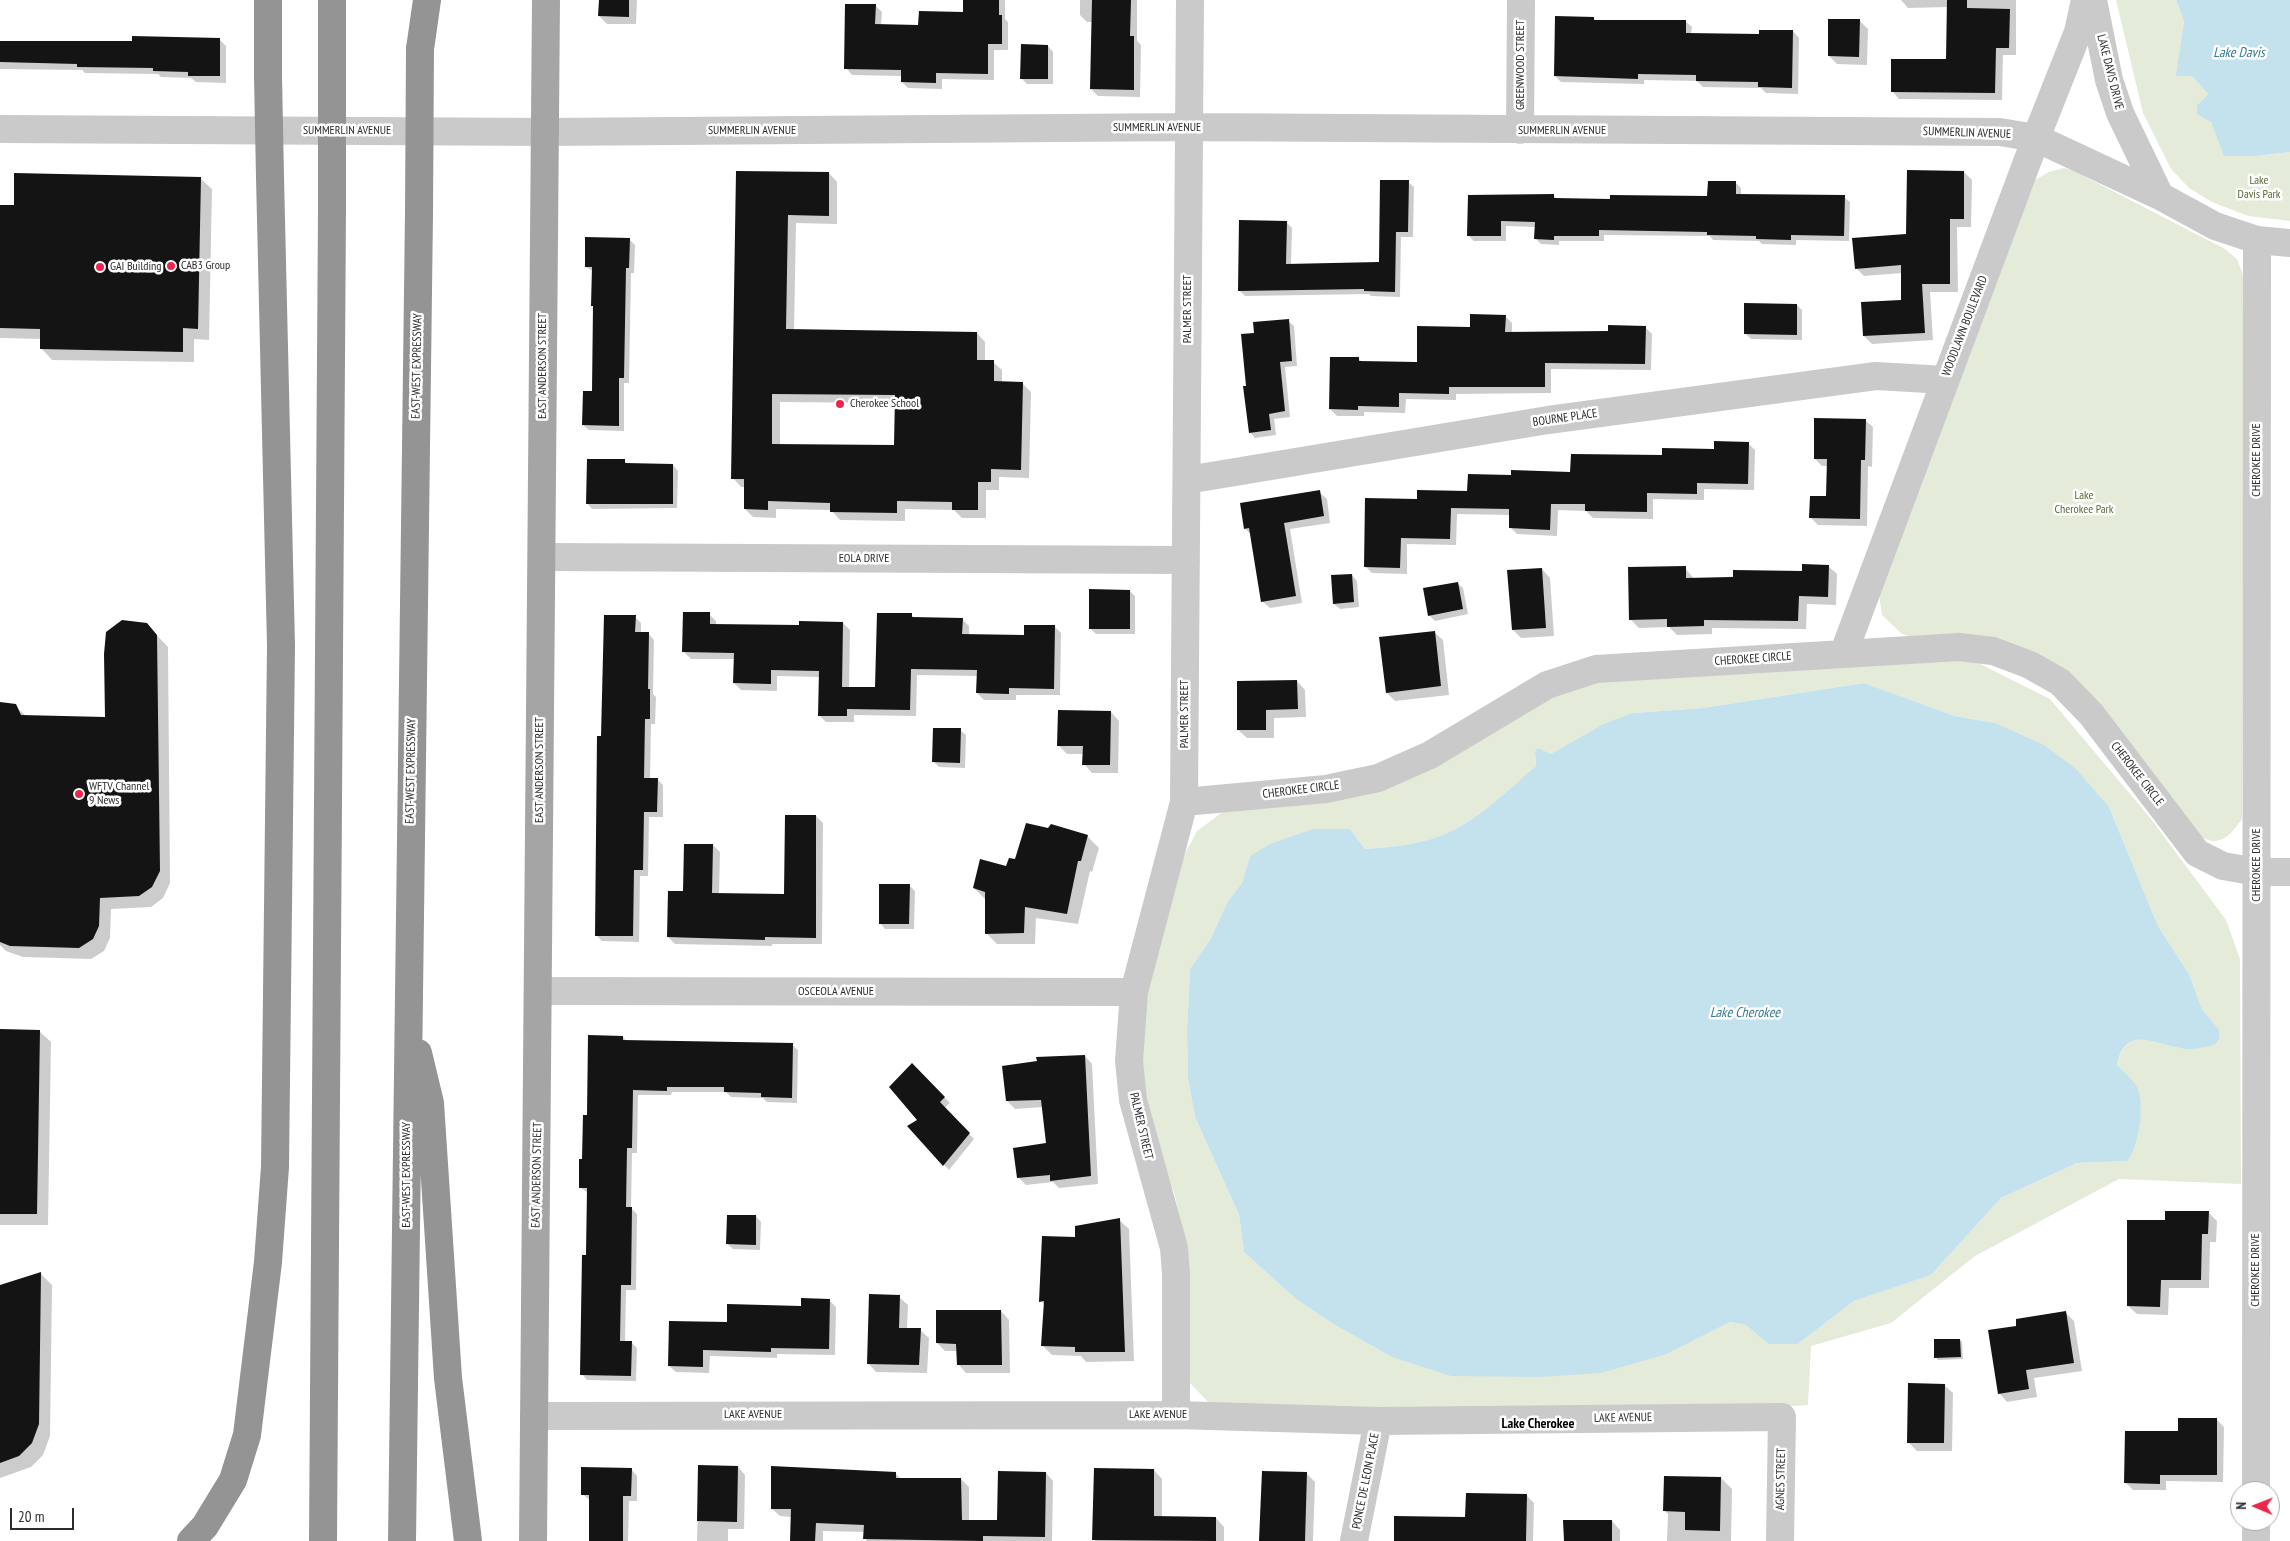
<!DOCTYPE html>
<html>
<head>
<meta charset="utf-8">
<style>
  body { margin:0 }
  #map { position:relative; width:2290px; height:1541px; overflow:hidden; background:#fff; font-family:"PT Sans Narrow",sans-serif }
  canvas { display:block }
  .north { position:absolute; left:2230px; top:1481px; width:50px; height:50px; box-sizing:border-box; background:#fff; border:1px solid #ababab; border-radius:50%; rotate:271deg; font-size:14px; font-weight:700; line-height:20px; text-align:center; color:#2d2d2d }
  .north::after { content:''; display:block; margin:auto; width:18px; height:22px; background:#ed264c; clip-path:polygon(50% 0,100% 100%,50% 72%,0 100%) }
  .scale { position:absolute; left:10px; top:1508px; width:64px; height:22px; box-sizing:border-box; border:2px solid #2d2d2d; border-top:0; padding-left:6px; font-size:15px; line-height:18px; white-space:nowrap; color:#2d2d2d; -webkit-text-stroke:4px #fff; paint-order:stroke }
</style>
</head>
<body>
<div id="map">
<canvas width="2290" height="1541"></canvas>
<div class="north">N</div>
<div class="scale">20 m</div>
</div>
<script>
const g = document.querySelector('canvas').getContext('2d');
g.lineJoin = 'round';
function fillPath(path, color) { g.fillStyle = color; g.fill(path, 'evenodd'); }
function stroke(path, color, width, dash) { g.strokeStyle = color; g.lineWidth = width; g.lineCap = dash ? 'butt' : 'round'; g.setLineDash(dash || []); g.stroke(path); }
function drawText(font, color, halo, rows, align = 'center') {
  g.font = font + ' "PT Sans Narrow",sans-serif'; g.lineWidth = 5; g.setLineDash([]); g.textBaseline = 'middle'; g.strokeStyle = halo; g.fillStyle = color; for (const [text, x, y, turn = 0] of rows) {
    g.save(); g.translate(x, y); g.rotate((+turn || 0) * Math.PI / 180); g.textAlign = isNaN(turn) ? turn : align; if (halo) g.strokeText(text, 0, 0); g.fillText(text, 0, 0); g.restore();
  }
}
const green = new Path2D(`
  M2116,0H2176L2184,22L2182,45L2192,76L2208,94L2197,105L2211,122L2225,156H2257L2290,152V221L2248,216L2212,202L2189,188L2171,169L2143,113Z
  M2064,168L2074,171L2225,249L2237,259L2244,277L2242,819C2228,839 2217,849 2195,833L2071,679L1902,634L1882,615L1879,594L2035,180L2049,172Z
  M1972,660L2050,699L2151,819L2226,920L2240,959L2241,1184L2119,1179L1975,1256L1891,1323L1811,1346L1808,1405L1749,1409L1414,1410L1209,1403L1189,1382L1190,1288L1187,1247L1174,1192L1155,1145L1140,1086L1148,989L1182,859L1197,831L1224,811L1357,795L1411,778L1440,765L1519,714L1583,682L1897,663ZM1864,683L1955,716L1995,723L2109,807L2158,926L2189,974L2202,1009L2219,1031L2220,1038L2216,1044C2206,1046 2196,1050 2185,1049C2156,1045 2126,1023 2117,1065L2135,1084L2141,1108L2127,1161L2077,1163L2001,1198L1931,1275L1854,1301L1798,1344H1768L1746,1325L1730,1322L1667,1354L1392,1357L1333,1324L1296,1299L1244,1252L1239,1215L1195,1117L1188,1079L1187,1030L1190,969L1211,938L1228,901L1242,883L1250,856L1350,829L1365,849C1390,847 1416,845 1440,836C1477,822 1506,791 1536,766L1535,752L1541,749L1551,754L1633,713L1703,708Z`);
const water = new Path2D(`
  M2176,0H2290V152L2257,156H2224L2211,122L2197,114V105L2208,94L2192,76H2176L2184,22Z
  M1864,683L1955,716L1995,723L2044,745L2076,769L2109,807L2158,926L2189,974L2202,1009L2219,1030L2220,1038L2216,1044C2206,1047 2196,1050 2185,1049C2156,1045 2125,1023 2117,1065C2123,1071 2131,1078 2136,1085C2146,1102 2139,1147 2127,1161L2077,1163L2001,1198L1931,1275L1854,1301L1798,1344H1768L1746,1325L1730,1322L1667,1354L1601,1373L1540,1377L1451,1376L1392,1357L1333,1324L1296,1299L1244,1252L1239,1215L1195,1117L1188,1079L1187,1030L1190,969L1211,938L1228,901L1242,883L1250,856L1270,844L1313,829H1350L1365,849C1390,847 1416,845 1440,836C1477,822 1506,791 1536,766L1535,752L1537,749H1541L1551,754L1604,724L1633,713L1703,708Z`);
const shadow = new Path2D(`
  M600,0H637L636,24H607L599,16Z
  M964,0H1005V19L1008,22V50H994V80L942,79V89L908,88L902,82V76L852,75L846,68L875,5L882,12L881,25L920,26L964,13Z
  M1080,0H1137V41L1141,45L1140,97L1098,96L1091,89L1092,22H1087L1080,15Z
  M1901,0H2016V55H2003L2002,100L1899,99L1892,91L1947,61L1948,7L1908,8Z
  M1593,18L1597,21H1685L1692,27L1691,34L1761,35L1793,31L1799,38L1798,94L1766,93L1761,88L1703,87L1697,81L1644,80V84L1561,82L1555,76Z
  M1859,20L1868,29L1867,65L1837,64L1829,56Z
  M220,40L226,46V83L196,82L191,78L161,77L158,74L85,73L82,70L0,69V41L133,42Z
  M1048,46L1053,52V84H1027L1021,78Z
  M738,172L829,173L837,182V224L796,223L794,331L977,333L985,342V361L993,362L1002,370V383H1022L1031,392L1029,478L999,477V490H986V518H962L954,510L905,509V521L840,520L831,510L776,509V518L753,517L745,509V487H741L733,478ZM780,402L896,403L895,446L780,445Z
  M1964,172L1972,180L1971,227H1957L1958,292H1930L1933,340L1872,344L1864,336L1902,301V273L1864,276L1856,268L1907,235Z
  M200,178L212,189L209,340L194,339V362L52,360L41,348V339L0,338V206L15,207Z
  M1408,182L1414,187L1413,237H1401L1400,297L1371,296L1369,294L1245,296L1240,291L1286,222L1292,228L1291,265L1380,263Z
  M1735,182L1741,188V196L1844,197L1850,202L1849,241L1796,240V245L1762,244L1759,241L1713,240L1710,236L1604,235V241H1559V245L1541,244L1536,239V227L1506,226V241H1474L1468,235L1554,196L1557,199L1611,200L1709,198Z
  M629,239L635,245L634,273H631L629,383H624V431L589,430L583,425L593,392L594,272L586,267Z
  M1797,305L1802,310V340L1751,339L1745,333Z
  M1505,316L1512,323V334L1609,333L1645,327L1652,334L1651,370L1551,369V393L1456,394V400L1406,399L1405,413L1364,412V416H1337L1330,409L1358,358L1363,363L1418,364L1471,328Z
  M1288,321L1294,326L1297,366L1285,367L1290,417L1274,419L1276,435L1255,438L1250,432L1247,387L1256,334Z
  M1865,420L1873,427L1872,467L1868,466L1867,526L1818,525L1811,518L1828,497V466H1822L1815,459Z
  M1748,443L1755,450L1754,490L1704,489V500L1653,499V519L1593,518L1586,511L1558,510L1557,536L1517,534L1510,527V515L1457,514L1456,545L1407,544V574L1372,573L1365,566L1418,500L1469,492L1512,476L1572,474L1663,456L1715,450Z
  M624,460L628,465H673L678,471L677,508L592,509L587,503Z
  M1319,492L1327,499L1330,523L1290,529L1302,603L1270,608L1262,601L1252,535L1245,529Z
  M1828,566L1837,574L1836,605L1807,604L1806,629L1712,628V634L1677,635L1669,627L1639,628L1630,619L1685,568L1694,579L1803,572Z
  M1542,569L1550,578L1554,636L1521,638L1513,630Z
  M1352,575L1357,581L1359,607L1340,609L1334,604Z
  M1457,583L1463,588L1468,614L1435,621L1430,616Z
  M1130,591L1135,596V634H1096L1090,628Z
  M709,614L716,621V625L800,626L843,623L850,630L849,688L877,689L911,615L915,618L962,619L969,626V635L1025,636L1054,626L1061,633L1060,695H1016V700H984L977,693L978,676L917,675L916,716L854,715V722H826L819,715L820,677L777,676V691L741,690L734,683L735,659H691L684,652Z
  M635,617L641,623V633H648L654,640L653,694L656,697L655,724H651L650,779H657L663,785V817H649L648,876H640L639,942L602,941L596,935L602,738Z
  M146,624L168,647L170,883L163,898L151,907L111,909L110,938L104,951L91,959L23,957L6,951L0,945V707L15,706L26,716L106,719Z
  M1434,632L1443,640L1449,695L1395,701L1387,693Z
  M1297,681L1305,690L1306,717L1274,718V738H1247L1238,730Z
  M1111,712L1119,721L1118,773H1092L1084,764V754H1067L1058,745Z
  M960,730L966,735L965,768L939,767L934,762Z
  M816,816L823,823L822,944H772V946L675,944L668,937L684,893L713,845L720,852L719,894L786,895Z
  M1087,836L1099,848L1092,872L1090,871L1078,924L1036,918L1035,944H997L986,933V900L974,888L1016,860Z
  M910,886L915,891L914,929H885L880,923Z
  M0,1030L39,1031L51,1042L48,1225H0Z
  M623,1037L627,1042L792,1045L798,1050L797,1103L767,1102L763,1098L731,1097L726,1092H672L671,1095H638L637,1153H632L631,1208L637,1214L636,1290H626L625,1342L632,1343L637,1348L636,1381L587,1380L582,1374L588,1193L580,1187L588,1116Z
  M1085,1056L1092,1064L1098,1184L1059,1188L1053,1182L1026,1185L1018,1177L1047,1144L1043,1107L1015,1109L1007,1101L1038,1062Z
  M912,1065L950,1103L944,1108L974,1139L949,1170L909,1127L918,1121Z
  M2208,1212L2217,1221L2216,1242H2210L2209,1288H2169L2168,1315L2137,1314L2128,1306L2166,1221Z
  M756,1216L761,1222L760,1250L733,1249L727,1244Z
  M1119,1220L1129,1229L1134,1361L1086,1362L1081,1356L1052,1355L1042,1345L1045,1305L1041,1301L1077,1238Z
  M41,1274L52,1285L50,1436L43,1455L31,1467L0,1478V1286Z
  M899,1297L908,1305L907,1329L920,1330L929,1338L927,1373L876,1372L868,1363Z
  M829,1300L836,1307L835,1355L777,1354V1358L710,1356L709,1373L676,1372L669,1366L728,1323Z
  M1001,1311L1009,1320L1010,1373H966L958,1364V1351H945L937,1343Z
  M2065,1312L2074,1321L2082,1371L2034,1378L2037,1397L2007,1402L1999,1393L2018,1327Z
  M1960,1340L1962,1342L1963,1359L1938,1360L1936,1358Z
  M1944,1385L1953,1393L1952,1451H1917L1908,1442Z
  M2216,1419L2224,1427L2223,1482L2166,1481V1490H2133L2126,1483Z
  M699,1466L738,1467L745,1475L744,1529H728V1541H697Z
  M631,1469L637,1476V1501H629L628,1541H590L591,1501L582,1494Z
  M1154,1470L1162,1479V1517L1216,1518L1224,1527V1541H1095L1094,1539Z
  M895,1473L902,1480L961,1479L969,1487V1521L998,1522L1046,1473L1053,1481L1052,1541H867L865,1538V1532L823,1531V1541H792V1517L780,1516L772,1509Z
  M1307,1474L1315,1482L1313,1541H1260Z
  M1721,1478L1732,1489L1731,1541H1667L1668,1514L1665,1511Z
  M1526,1495L1534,1503L1533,1541H1394L1467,1518Z
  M1612,1521L1620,1530V1541H1565Z`);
const building = new Path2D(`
  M599,0H629V17L598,16Z
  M963,0H999V15H1002V44H988V74L936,73V83L901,82V70L844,69L845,4H876L875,24L918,25L919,11L963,12Z
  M1092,0H1131L1130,36H1134V90L1090,89Z
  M1947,0H1967V8L2010,9L2009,48H1996L1995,93L1891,92V59H1946Z
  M1555,16L1594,17V20H1686V33L1759,34V30H1793L1792,88L1758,87V82L1696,81V75L1638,74V79L1554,76Z
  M1828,19H1860L1859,57L1828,56Z
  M132,36L220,38V76H188V72L153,71V68L77,67V64L0,62V41H132Z
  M1021,44L1048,45V79H1020Z
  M1907,170L1964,171V219H1950V284H1922L1925,333L1863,336L1861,302L1901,300V265L1855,269L1852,238L1906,234Z
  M736,171L829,172V216L788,215L786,329L977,332V360H994V381L1023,382L1021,470L991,469V482H978V510H952V502L897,501V513L830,512V503L768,501V510L744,509V479H731ZM772,394L895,395L894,445L772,444Z
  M14,173L201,177L198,329L183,328V352L40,349V329L0,328V205H14Z
  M1380,180H1409L1408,232H1396L1395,292L1364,291V289L1238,291L1239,220L1287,221L1286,264L1379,262Z
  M1708,181H1736V194L1845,195L1844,236L1791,235V240L1756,239V236L1707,235V232L1599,230V236H1554V240L1534,239L1535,222L1501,221V236H1467L1468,195L1554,194V198L1610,199V195L1707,196Z
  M585,237L630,238L629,268H626L624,378H619V426L582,425L583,391H592L593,306H591L592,267H585Z
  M1744,303L1797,304V335L1744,334Z
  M1470,314L1506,315L1505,332L1608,331V325L1646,326L1645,364L1545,363V387H1449V394L1399,393V407L1358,406V410L1329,409L1330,357H1359V361L1417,362V326L1470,327Z
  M1289,319L1292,361L1280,362L1285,411L1269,414L1271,430L1249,433L1243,386H1246L1241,334L1254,333L1253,322Z
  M1814,418L1866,419L1865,460H1861L1860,519L1809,518L1810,496H1826L1827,459H1814Z
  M1714,441L1749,442L1748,484L1697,483V494L1647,493V512L1585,511V504H1551L1550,530L1509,528V509L1451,508L1450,539L1401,538L1400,568L1364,567L1365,498L1417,499V490L1467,491L1468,474L1511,475V470L1570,472L1571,454L1662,455V448L1714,449Z
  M587,459H625V463L673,464V504H586Z
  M1320,490L1324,516L1284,523L1296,596L1261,602L1249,528L1244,529L1240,503Z
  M1802,564L1829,565L1828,597L1799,596L1798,621L1704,620V626L1667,627V619L1629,620L1628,567L1686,566V578L1733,577V570L1802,571Z
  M1542,568L1546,628L1512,630L1507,570Z
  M1352,574L1354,602L1333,604L1331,575Z
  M1458,582L1463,609L1428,616L1423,588Z
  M1089,589L1130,590V629H1089Z
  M683,612H710V624L799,625V621L843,622L842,687H875L877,613H912V617L963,618L962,634L1024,635V625H1055L1054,689L1009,688V694L976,693L977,670L911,669L910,710L847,709V716H818L819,671L771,670V684L733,683L734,653L682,652Z
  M604,615H636L635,632H649L648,689H650V719H645L644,778H658L657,812H644L643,870H634L633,936H595L597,736H601Z
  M122,620L147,623L157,635L160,871L152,887L139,896L100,898L99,926L93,939L79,948L10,946L0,942V702L16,704L21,715L105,717L104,654L106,632Z
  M1435,631L1441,686L1386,693L1379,637Z
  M1297,680L1298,709L1266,710V730H1237V681Z
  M1058,710L1111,711L1110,765H1082L1083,746H1057Z
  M933,728H961L960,763L932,762Z
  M785,815H816V938L765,937V940L667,937L668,891H683L684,844H713L712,893L784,894Z
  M1026,823L1048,828L1051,824L1088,835L1081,861H1078L1067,914L1025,907L1024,933L985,934V892L973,888L980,859L1006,866L1009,858L1015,859Z
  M879,884H910L909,924H879Z
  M0,1029L40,1030L37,1214H0Z
  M588,1035L623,1036V1040L793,1043L792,1098L761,1097V1093L724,1092V1087H667V1091L633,1090L632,1148H627L626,1207H632L631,1285H621L620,1341H632L631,1376L580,1375L582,1255H586L587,1188H579V1159H582L583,1115H587Z
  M1085,1055L1091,1176L1050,1181V1175L1017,1178L1013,1148L1046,1143L1041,1100L1006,1101L1002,1066L1037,1061L1036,1057Z
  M912,1063L945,1097L940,1102L970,1133L943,1166L907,1126L917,1120L889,1087Z
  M2165,1211H2209L2208,1234H2202L2201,1280H2161L2160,1307L2127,1306V1220H2165Z
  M727,1215H756V1245L726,1244Z
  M1120,1218L1125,1352H1075V1347L1041,1346L1044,1301L1039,1302L1042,1236L1075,1237V1226Z
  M41,1272L39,1424L32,1443L19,1456L0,1463V1285Z
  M869,1294L900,1295L899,1328H921L919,1365L867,1364Z
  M801,1298L830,1299L829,1349L771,1348V1352L703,1350V1367L668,1366L669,1321L727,1322V1304L801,1306Z
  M936,1310H1001L1002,1365H957L956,1344L936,1343Z
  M2066,1311L2074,1363L2026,1370L2029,1389L1998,1394L1988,1330L2016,1326V1319Z
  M1934,1339H1960L1961,1357L1934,1358Z
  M1908,1383L1945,1384L1944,1443H1907Z
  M2178,1418H2217V1475H2160V1484L2124,1483L2125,1431H2178Z
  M698,1465L738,1466L737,1522L697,1521Z
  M771,1466L896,1472V1478H961L962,1520H997L998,1471L1046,1472L1045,1537L983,1536V1541L863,1539L864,1525L816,1523L815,1541H790L791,1509H771Z
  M581,1467L632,1468L631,1496H623V1541H589V1495H581Z
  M1094,1468L1154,1469V1516L1216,1517V1541L1092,1540Z
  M1262,1471L1307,1472L1305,1541H1259Z
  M1664,1476L1721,1477L1720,1531L1685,1530V1512L1663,1511Z
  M1466,1493L1527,1494L1526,1541H1394V1516L1465,1517Z
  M1563,1520H1612V1541H1564Z`);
const minor = new Path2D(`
  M2093,0L2109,80L2120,113L2160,196
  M0,129L546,132L1190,127L2000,132L2036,138L2160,196L2215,226L2257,240L2290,243
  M1520,130L1521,0
  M1187,480L1548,420L1876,376L1945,380
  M542,557L1186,560
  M1844,652L2036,138L2078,32L2085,0
  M1184,802L1326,789L1378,778L1430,755L1547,685L1596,669L1959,647L1993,651L2030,665L2060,682L2091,714L2197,853L2223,866L2257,872H2290
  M538,991L1134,992
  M1176,1415V1274L1174,1248L1133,1100L1129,1061L1134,992L1184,802L1190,0
  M534,1416L1176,1415L1378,1421L1782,1417L1780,1541
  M2256,1491L2257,240
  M1354,1541L1378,1421
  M2256,1541V1521`);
const major = new Path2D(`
  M533,1541L546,0`);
const highway = new Path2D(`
  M268,0V76
  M332,47V0
  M420,49L427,0
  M418,1053L430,1103L448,1378L468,1541
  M191,1541L205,1526L233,1480L247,1435L268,1262L275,1167L281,646L270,177
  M323,1541L332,210
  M402,1541L419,213`);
const highwayBridge = new Path2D(`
  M332,47V210
  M268,76L270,177
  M419,213L420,49`);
const markers = [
  [171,266,5,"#ed264c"],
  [100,267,5,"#ed264c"],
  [840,404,5,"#ed264c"],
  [79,794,5,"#ed264c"]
];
const streetNames = [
  ["GREENWOOD STREET",1521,65,-90],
  ["LAKE DAVIS DRIVE",2110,72,76],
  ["SUMMERLIN AVENUE",1157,128],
  ["SUMMERLIN AVENUE",347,131],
  ["SUMMERLIN AVENUE",752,131],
  ["SUMMERLIN AVENUE",1562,131],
  ["SUMMERLIN AVENUE",1967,133,2],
  ["PALMER STREET",1188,309,-90],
  ["WOODLAWN BOULEVARD",1965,326,-69],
  ["EAST-WEST EXPRESSWAY",417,366,-89],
  ["EAST ANDERSON STREET",543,366,-90],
  ["BOURNE PLACE",1565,418,-8],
  ["CHEROKEE DRIVE",2257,460,-90],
  ["EOLA DRIVE",864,559],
  ["CHEROKEE CIRCLE",1753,659,-4],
  ["PALMER STREET",1185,714,-90],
  ["EAST ANDERSON STREET",540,770,-90],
  ["EAST-WEST EXPRESSWAY",411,771,-89],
  ["CHEROKEE CIRCLE",2137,774,52],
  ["CHEROKEE CIRCLE",1301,790,-7],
  ["CHEROKEE DRIVE",2257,865,-90],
  ["OSCEOLA AVENUE",836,992],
  ["PALMER STREET",1141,1126,77],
  ["EAST-WEST EXPRESSWAY",407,1175,-90],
  ["EAST ANDERSON STREET",537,1175,-89],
  ["CHEROKEE DRIVE",2256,1270,-90],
  ["LAKE AVENUE",753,1415],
  ["LAKE AVENUE",1158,1415],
  ["LAKE AVENUE",1623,1418,-1],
  ["AGNES STREET",1781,1479,-89],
  ["PONCE DE LEON PLACE",1366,1481,-79]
];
const parkNames = [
  ["Lake",2259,181],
  ["Davis Park",2259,195],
  ["Lake",2084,496],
  ["Cherokee Park",2084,510]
];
const poiNames = [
  ["CAB3 Group",181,266],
  ["GAI Building",110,267],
  ["Cherokee School",850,404],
  ["WFTV Channel",89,787],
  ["9 News",89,801]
];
const waterNames = [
  ["Lake Davis",2239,53],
  ["Lake Cherokee",1745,1013]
];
const neighbourhoodNames = [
  ["Lake Cherokee",1538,1424]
];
fillPath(green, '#e5ebd9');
fillPath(water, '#c4e2ed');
fillPath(shadow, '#0003');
fillPath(building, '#141414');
stroke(minor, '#cacaca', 28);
stroke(major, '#a5a5a5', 28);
stroke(highway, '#949494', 28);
stroke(highwayBridge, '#949494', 28);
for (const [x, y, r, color] of markers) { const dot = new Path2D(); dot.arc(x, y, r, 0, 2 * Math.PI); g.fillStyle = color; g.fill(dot); stroke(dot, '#fff', 2); }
drawText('12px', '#2d2d2d', '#fff', streetNames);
drawText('12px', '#566a38', '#fff', parkNames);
drawText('12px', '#2d2d2d', '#fff', poiNames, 'left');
drawText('italic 14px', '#377a92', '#fff', waterNames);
drawText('bold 14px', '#000', '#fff', neighbourhoodNames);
</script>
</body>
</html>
